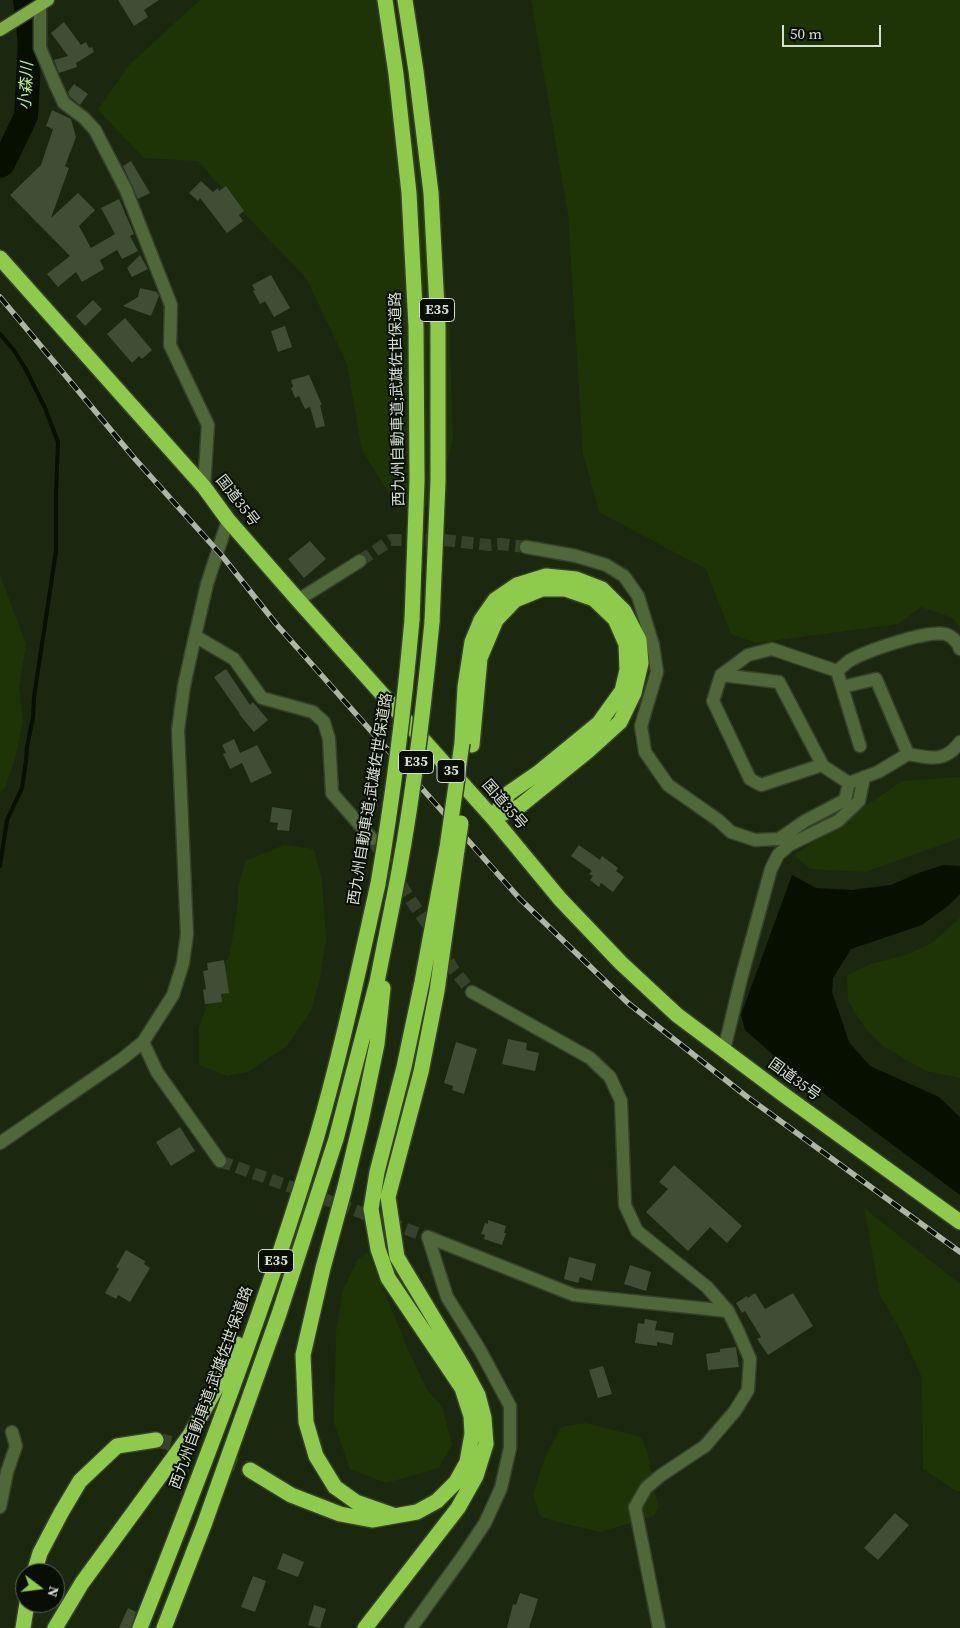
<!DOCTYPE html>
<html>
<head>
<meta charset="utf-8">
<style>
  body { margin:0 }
  #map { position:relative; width:960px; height:1628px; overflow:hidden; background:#1b270f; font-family:"Source Serif 4",serif }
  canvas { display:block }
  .north { position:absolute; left:15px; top:1563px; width:50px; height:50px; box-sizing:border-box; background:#090e05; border:1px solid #5b6156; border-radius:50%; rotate:105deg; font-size:14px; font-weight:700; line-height:20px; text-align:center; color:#d6ded0 }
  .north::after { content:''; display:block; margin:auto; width:18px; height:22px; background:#8ece43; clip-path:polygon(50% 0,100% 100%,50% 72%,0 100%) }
  .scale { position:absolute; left:782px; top:25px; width:99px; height:22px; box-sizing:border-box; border:2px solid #d6ded0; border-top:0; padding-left:6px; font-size:15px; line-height:18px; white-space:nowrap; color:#d6ded0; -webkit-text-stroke:4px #090e05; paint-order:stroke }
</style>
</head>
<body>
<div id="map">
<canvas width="960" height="1628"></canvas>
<div class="north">N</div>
<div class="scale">50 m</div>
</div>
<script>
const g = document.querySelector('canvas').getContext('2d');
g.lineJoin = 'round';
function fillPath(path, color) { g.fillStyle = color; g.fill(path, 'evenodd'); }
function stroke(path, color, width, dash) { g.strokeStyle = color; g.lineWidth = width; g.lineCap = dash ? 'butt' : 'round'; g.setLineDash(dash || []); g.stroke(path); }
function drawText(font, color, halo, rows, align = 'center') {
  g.font = font + ' "Source Serif 4","Noto Sans JP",serif'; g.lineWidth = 4; g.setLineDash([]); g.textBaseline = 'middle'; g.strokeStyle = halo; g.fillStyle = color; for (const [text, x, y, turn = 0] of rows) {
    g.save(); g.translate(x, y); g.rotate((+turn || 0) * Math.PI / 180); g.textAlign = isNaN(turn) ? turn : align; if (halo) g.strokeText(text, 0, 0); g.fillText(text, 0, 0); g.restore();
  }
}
const green = new Path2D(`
  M200,0H389L398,27L449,309L453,439L438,494L420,512L396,505L362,450L347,364L306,278L243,212L198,161L144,158L98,110L128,66Z
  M531,0H960V629L953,618L921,607L898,624L756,643L731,634L706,569L599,512L583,453L568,214Z
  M0,575L26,644L19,688L23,721L15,758L5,788L0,794Z
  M960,777V838L865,872L810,869L794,855L902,781Z
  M284,845L314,849L322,880L326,939L320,978L311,1011L287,1046L248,1072L227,1076L199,1065V1027L214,986L230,953L237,910L239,884L245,861Z
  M960,918V1078L926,1071L884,1047L865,1028L848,1001L847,975L871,964L906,955L932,943Z
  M864,1208L960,1284V1491H956L923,1469L922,1378L902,1333L880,1295Z
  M368,1252L407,1347L427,1390L442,1406L452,1444L439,1468L386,1483L350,1469L334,1423L336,1332L343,1290L358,1259Z
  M585,1423L641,1437L647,1451L658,1508L654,1516L600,1532L558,1522L540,1516L533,1494L545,1458L561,1427Z`);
const water = new Path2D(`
  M944,865L960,866V894L949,905L922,925L851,949L833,978L832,992L849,1042L870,1066L939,1097L960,1117V1195L779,1060L745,1030L741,1015L792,875L816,888L852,890L891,885L921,872Z`);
const stream = new Path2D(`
  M0,334L13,349L25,368L45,408L58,442L56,494V551L34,697L33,717L27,747L26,761L22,788L7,820L0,866`);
const river = new Path2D(`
  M0,166L3,164L26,116L30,42L25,0`);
const building = new Path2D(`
  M118,0H159L144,10L148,17L134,26Z
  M64,22L81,45L86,42L89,48L92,47L94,52L76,63L77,67L59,73L54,60L68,56L51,33Z
  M74,84L88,94L80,105L70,97L68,92Z
  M52,110L71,119L76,137L65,166L69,168L51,218L78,193L95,210L79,226L91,248L115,234L101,208L119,199L134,234L130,236L138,251L122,259L117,250L100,260L104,269L82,282L76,272L58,287L47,274L70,256L10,195L41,165L53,129L46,126Z
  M131,161L150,193L138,199L123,166Z
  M201,181L213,192L218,188L219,191L226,186L244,211L239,215L243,221L227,233L200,198L198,201L189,193Z
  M140,255L148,269L132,277L127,268Z
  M271,275L290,308L274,317L265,301L260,304L253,291L255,290L252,285Z
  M140,288L157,292L159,296L151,316L123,306L138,297Z
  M93,300L102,309L85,326L76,316Z
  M125,318L152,350L142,359L139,356L132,363L107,334Z
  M285,326L292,347L278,352L271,331Z
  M309,375L322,405H320L325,426L316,428L310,407L305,409L299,396L295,398L291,388L293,387L291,380Z
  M310,541L326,559L304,578L288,559Z
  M226,669L250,705L253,702L268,720L254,732L239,714H240L214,677Z
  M234,739L240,753L257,745L272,773L251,783L242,763L230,769L223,754L226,753L222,745Z
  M272,807L292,810L289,831L277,830L278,823L270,822Z
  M579,845L600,860L602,856L618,868L616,871L624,877L613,892L601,883L599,887L590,880L593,876L589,874L592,871L571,856Z
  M224,960L229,993L221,994L222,1002L205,1004L203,990L206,989L203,971L208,970L207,963Z
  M508,1039L527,1043L526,1050L539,1053L535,1071L502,1064Z
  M456,1042L477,1049L464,1094L452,1090L453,1086L444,1083Z
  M180,1127L195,1151L171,1166L156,1142Z
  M674,1165L742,1226L727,1243L710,1227L688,1251L646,1212L668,1189L659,1182Z
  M488,1220L506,1226L504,1233H506L502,1245L484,1239L485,1235L481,1234L485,1223L488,1224Z
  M126,1250L145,1261L144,1264L150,1268L130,1302L118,1295L116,1299L105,1293L119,1269L116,1267Z
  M569,1257L596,1264L592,1281L580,1277L578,1283L564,1279Z
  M630,1265L651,1272L646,1291L624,1284Z
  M755,1293L765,1309L793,1293L813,1326L768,1355L757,1339L761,1337L745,1311L742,1313L736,1303L747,1296L748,1298Z
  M645,1319L657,1321L655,1330L674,1333L672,1345L657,1342V1346L635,1343L638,1323L644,1324Z
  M736,1347L739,1367L708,1370L706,1354L720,1352V1349Z
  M603,1366L612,1394L598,1398L589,1370Z
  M895,1513L909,1525L878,1560L864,1548Z
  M283,1553L304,1562L298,1577L277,1569Z
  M253,1576L266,1581L255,1612L241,1607Z
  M520,1593L538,1599L529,1628H507L513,1604L516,1605Z
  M314,1605L326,1609L320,1628L308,1625Z
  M128,1608L136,1612L131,1628H119Z`);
const streetTunnel = new Path2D(`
  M360,561L391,540H443L490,545L501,544L526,547
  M372,839L414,905L434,934L453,969L472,992
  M220,1161L428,1237`);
const highwayTunnel = new Path2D(`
  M156,1440L195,1449L250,1470`);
const street = new Path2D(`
  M40,5V48L56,86L64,103L84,118L95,130L126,190L171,305L170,345L208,425L204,487
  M526,547L576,556L606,565L624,576L638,596L653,645L657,672L641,726L645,752L668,785L718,820L731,832L755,840L779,839L805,821L845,800L849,783
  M298,600L360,561
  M195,636L234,659L262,698L313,712L324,722L329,739L332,793L372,839
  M837,671C841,668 845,664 849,661C866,651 926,630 945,634C953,636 957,641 960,649
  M721,675L779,682L823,766L849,783L878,772L908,754C930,758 945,763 960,742
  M842,687L876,679L908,754
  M822,765L761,785L750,779L713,701L721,675L748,655L772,649L837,671L860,746
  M472,992L590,1058L610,1077L621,1101L625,1205L637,1231L707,1287L728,1311L738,1331L750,1359L748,1390L735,1411L705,1446L660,1476L646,1488L635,1507L659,1628
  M143,1042L157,1072L220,1161
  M724,1050L741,979L771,869L778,855L789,845L838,821L859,801L864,777
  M0,1143L122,1059L143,1042L173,995L183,963L187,934L178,730L184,686L195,636L207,584L228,520
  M428,1237L574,1295L728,1311
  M0,1507L7,1472L16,1446L12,1432
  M411,1628L463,1556L485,1523L501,1488L510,1448V1406L480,1350L447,1297L428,1237`);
const primary = new Path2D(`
  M0,30L48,0`);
const highway = new Path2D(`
  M385,0L396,74L409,193L416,327L417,481L412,620
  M405,0L416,71L431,193L438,327V481L432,622
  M0,258L204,487L228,520L298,600L493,818L560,899L621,963L677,1015L784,1095L960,1222
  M462,743L465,687L472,642L481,620L495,600L517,585L546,576L576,579L602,589L624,611L639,640L641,663L634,693L620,722L588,751L520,806L493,818
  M472,745L480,658L496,620L515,600L542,589H565L594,599L615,619L626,644L627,670L622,691L599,723L538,773L509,793L493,818
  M383,988L377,1044L361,1121L345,1187L323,1268L303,1355L306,1422L316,1456L335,1487L356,1502L393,1515
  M250,1470L291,1495L340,1514L372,1520L417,1512L437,1501L456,1482L467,1462L472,1434L471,1416L462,1388L388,1278L378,1249L371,1209L377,1172L404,1067L422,982L447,848
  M34,1573L40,1553L61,1513L80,1481L117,1446L156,1440
  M23,1628L27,1603
  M55,1628L82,1583L190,1435L225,1372L237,1344
  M140,1628C204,1466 267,1303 317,1136C341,1053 359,968 378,884
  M164,1628L204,1525L279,1314L336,1139L377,982L393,902
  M365,1628L458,1508L476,1476L486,1444L484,1418L478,1395L463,1367L397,1257L388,1197L421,1072L437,991L457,850`);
const rail = new Path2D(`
  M0,297L135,459L223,557L277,625L520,899L628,1003L746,1096L960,1252`);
const highwayBridge = new Path2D(`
  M447,848L462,743
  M457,850L461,823
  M378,884C393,797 404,709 412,620
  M393,902C412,810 423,716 432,622`);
const shields = [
  [437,310,35],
  [416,762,35],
  [451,771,28],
  [276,1261,35]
];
const shieldNames = [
  ["E35",437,310],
  ["E35",416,762],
  ["35",451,771],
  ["E35",276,1261]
];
const streetNames = [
  ["西九州自動車道;武雄佐世保道路",398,399,-91],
  ["国道35号",237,501,52],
  ["西九州自動車道;武雄佐世保道路",371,799,-81],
  ["国道35号",504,805,49],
  ["国道35号",794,1080,36],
  ["西九州自動車道;武雄佐世保道路",212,1388,-70]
];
const waterNames = [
  ["小森川",27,86,-87]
];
fillPath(green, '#1f3406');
fillPath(water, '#060f00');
stroke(stream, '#060f00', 4);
stroke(river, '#060f00', 24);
fillPath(building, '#404e35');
stroke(streetTunnel, '#37422c', 12, [12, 6]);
stroke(highwayTunnel, '#37422c', 15, [15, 8]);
stroke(street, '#35412a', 15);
stroke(primary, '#35412a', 15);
stroke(highway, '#35412a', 18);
stroke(street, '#506839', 12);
stroke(primary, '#7dae47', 12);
stroke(highway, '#8eca4b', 15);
stroke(rail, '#adb6a5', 5.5);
stroke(rail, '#090e05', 4, [11]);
stroke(highwayBridge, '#35412a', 18, []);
stroke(highwayBridge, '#8eca4b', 15);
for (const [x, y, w] of shields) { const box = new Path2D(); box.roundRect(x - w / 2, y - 11.5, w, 23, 4); g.fillStyle = '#090e05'; g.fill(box); stroke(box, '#d6ded0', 1); }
drawText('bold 14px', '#d6ded0', null, shieldNames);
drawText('15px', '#d6ded0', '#090e05', streetNames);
drawText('italic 16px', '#bcf08b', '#090e05', waterNames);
</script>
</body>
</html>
